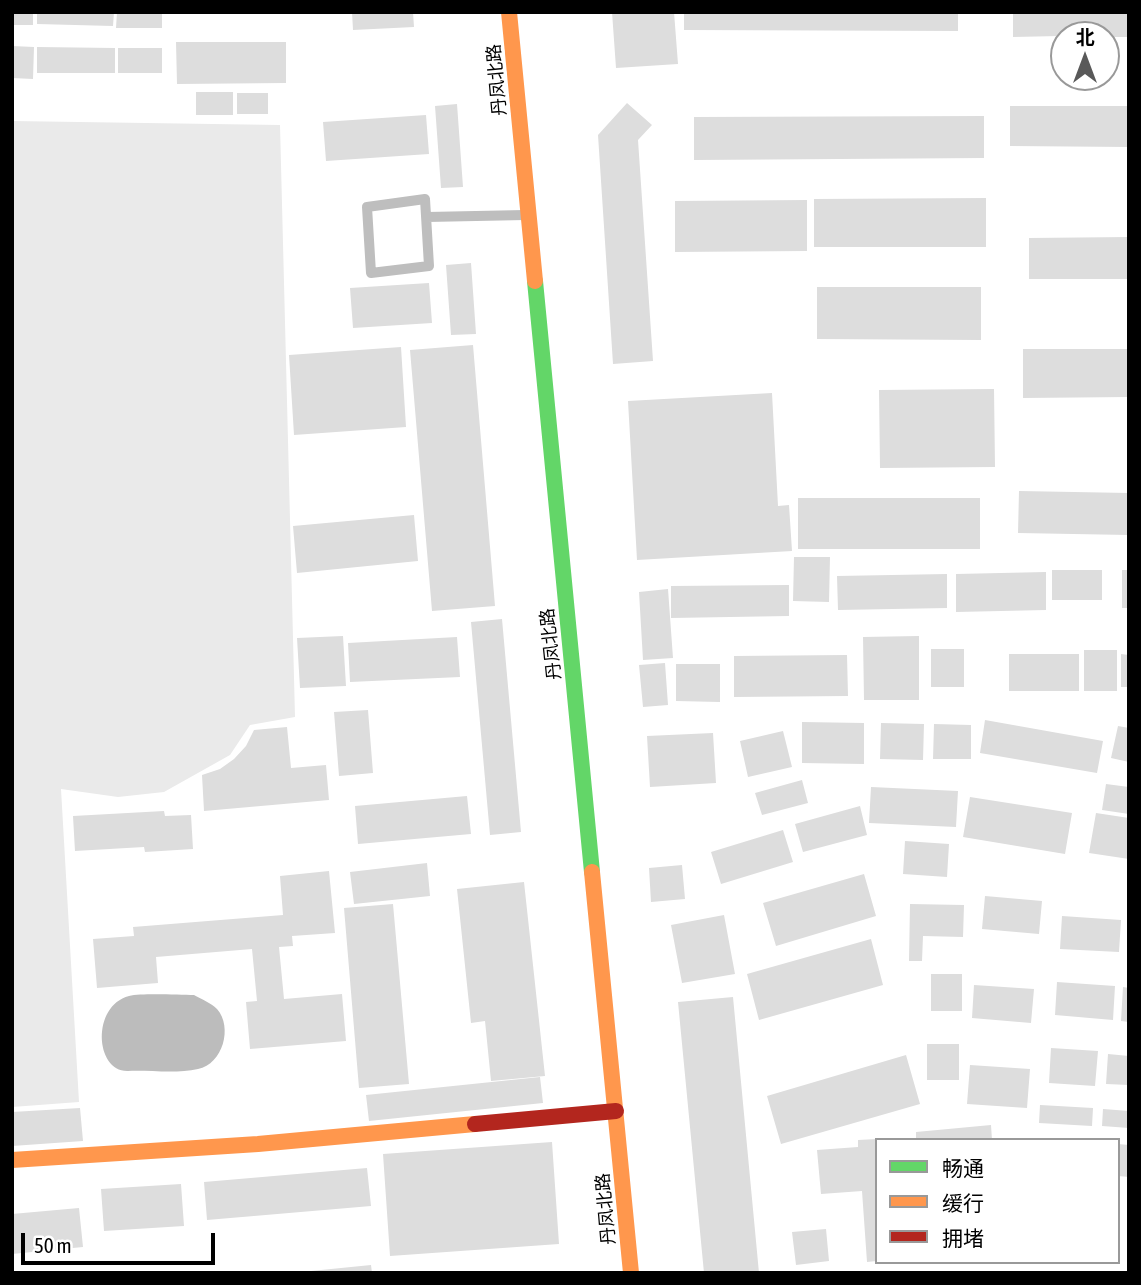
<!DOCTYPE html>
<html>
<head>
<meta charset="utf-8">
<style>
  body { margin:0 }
  #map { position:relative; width:1141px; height:1285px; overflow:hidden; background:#fff; font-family:"Asap Condensed","Noto Sans SC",sans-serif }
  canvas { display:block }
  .frame { position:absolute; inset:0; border:14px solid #000; pointer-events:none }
  .legend { position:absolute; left:875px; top:1138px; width:245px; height:126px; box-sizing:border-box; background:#fff; border:2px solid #999; margin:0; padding:9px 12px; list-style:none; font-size:21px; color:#000 }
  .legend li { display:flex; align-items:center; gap:14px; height:35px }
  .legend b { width:35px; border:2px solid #999 }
  .north { position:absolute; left:1050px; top:21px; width:70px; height:70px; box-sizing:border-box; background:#fff; border:2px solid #999; border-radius:50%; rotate:0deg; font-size:19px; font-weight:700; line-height:28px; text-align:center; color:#000 }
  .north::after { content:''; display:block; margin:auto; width:24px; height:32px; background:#595959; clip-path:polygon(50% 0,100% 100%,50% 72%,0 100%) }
  .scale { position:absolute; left:21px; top:1233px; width:194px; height:32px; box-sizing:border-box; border:4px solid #000; border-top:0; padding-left:9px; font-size:21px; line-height:24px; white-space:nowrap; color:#000; -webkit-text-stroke:5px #fff; paint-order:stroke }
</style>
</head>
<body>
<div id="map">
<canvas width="1141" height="1285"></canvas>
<div class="frame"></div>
<ul class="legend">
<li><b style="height:9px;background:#63d668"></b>畅通</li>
<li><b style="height:9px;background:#ff974d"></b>缓行</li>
<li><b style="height:9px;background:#b3261e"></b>拥堵</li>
</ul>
<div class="north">北</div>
<div class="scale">50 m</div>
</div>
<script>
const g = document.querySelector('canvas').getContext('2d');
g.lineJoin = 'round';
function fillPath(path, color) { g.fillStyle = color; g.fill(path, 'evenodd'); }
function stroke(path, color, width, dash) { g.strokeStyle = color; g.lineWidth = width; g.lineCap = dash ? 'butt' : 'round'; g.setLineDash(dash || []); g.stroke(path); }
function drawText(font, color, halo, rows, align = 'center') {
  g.font = font + ' "Asap Condensed","Noto Sans SC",sans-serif'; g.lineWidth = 6; g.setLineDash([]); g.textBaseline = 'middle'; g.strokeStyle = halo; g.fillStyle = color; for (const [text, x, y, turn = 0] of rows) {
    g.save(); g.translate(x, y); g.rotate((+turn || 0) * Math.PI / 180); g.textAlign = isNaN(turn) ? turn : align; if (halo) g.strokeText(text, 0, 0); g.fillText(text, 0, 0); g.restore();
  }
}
const green = new Path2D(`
  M12,121L280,125L295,717L250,725L230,755L164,792L118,797L61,789L79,1102L12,1107Z`);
const water = new Path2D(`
  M194,995C201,999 211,1003 217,1009C233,1027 223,1064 198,1069C176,1074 150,1070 128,1071C95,1072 91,1006 129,996C142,993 179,995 194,995Z`);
const building = new Path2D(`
  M12,12H33V25H12Z
  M37,12H114L113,26L37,24Z
  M117,12H162V28H116Z
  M352,12H413L414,27L353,30Z
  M612,12H674L678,64L616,68Z
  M684,12H958V31L684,30Z
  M1013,12H1129V37H1106V35L1013,37Z
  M176,42H286V83L177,84Z
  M12,46L34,47L33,79L12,78Z
  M37,47L115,48V73H37Z
  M118,48H162V73H118Z
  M196,92H233V115H196Z
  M237,93H268V114H237Z
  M627,103L652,125L638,140L653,361L613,364L598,135Z
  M457,104L463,187L441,188L435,106Z
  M1010,106H1129V147L1010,146Z
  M426,115L429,154L326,161L323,122Z
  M984,116V158L694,160V117Z
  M986,198V247H814V199Z
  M807,200V251L675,252V201Z
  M1129,237V279H1029V238Z
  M471,263L476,334L451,335L446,265Z
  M429,283L432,323L353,328L350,288Z
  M817,287H981V340L817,339Z
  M473,345L495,606L432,611L410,350Z
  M401,347L406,427L294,435L289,355Z
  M1023,349H1129V397L1023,398Z
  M994,389L995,467L880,468L879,390Z
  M772,393L778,506L789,505L792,551L637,560L628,401Z
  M1019,491L1129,493V535L1018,533Z
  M798,498H980V549H798Z
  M414,515L418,561L297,573L293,526Z
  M794,557H830L829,602L793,601Z
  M1052,570H1102V600H1052Z
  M1122,570H1129V608H1122Z
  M1046,572V610L956,612V574Z
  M947,574V608L838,610L837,576Z
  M789,585V616L671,618V586Z
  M668,589L673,658L643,660L639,592Z
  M502,619L521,832L490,835L471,622Z
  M343,636L346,686L300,688L297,638Z
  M919,636V700H864L863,637Z
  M457,637L460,677L350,682L348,643Z
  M931,649H964V687H931Z
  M1084,650H1117V691H1084Z
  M1009,654H1079V691H1009Z
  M1121,654L1129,655V687H1121Z
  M847,655L848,696L734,697V656Z
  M665,663L668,705L643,707L639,665Z
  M676,664H720V702L676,701Z
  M368,710L373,773L339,776L334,712Z
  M985,720L1103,741L1097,773L980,753Z
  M802,722L864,723V764L802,763Z
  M881,723L924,724L923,760L880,759Z
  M934,724L971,725V759H933Z
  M1118,726L1129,728V762L1111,758Z
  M287,727L291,768L326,765L329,800L204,811L202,775L220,769L234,759L246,746L254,730Z
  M783,731L792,767L748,777L740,741Z
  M713,733L716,783L650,787L647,736Z
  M802,780L808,803L762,815L755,793Z
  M1106,784L1129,787V814L1102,810Z
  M871,787L958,791L956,827L869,823Z
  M467,796L471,834L358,844L355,806Z
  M970,797L1072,813L1065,854L963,837Z
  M860,806L867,835L803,852L795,824Z
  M164,811L165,816L191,815L193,849L145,852L144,847L75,851L73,816Z
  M1096,813L1129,818V859L1089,853Z
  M783,830L793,862L721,884L711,852Z
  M905,841L949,844L947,877L903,874Z
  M427,863L430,896L354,904L350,872Z
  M682,865L685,899L651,902L649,868Z
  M329,871L335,933L292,936L293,946L279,947L284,999L342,994L346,1041L250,1049L246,1002L257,1001L252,949L156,957L158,983L97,988L93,939L134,936L133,927L283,915L280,876Z
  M864,874L876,916L776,946L763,903Z
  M524,882L545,1076L491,1081L485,1021L471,1023L457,889Z
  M985,896L1042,901L1039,934L982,929Z
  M393,904L409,1084L359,1088L344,908Z
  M910,904L964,905L963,937L923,936L922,961H909Z
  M724,915L735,974L682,983L671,925Z
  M1062,916L1121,920L1119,952L1060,949Z
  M871,939L883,985L759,1020L747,974Z
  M931,974H962V1011H931Z
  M1057,982L1115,986L1113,1020L1055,1015Z
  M974,985L1034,989L1031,1023L972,1018Z
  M1123,987L1129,988V1022L1121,1021Z
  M733,997L759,1273H704L678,1002Z
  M927,1044H959V1080H927Z
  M1051,1048L1098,1051L1095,1086L1049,1083Z
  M1108,1054L1129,1056V1085L1106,1084Z
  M906,1055L920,1104L781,1144L767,1096Z
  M970,1065L1030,1069L1027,1108L967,1104Z
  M540,1077L543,1103L369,1121L366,1095Z
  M1040,1105L1093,1108L1092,1126L1039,1123Z
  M80,1108L83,1141L12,1146V1112Z
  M1103,1109L1129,1111V1128L1102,1126Z
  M991,1125L992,1140H916V1132Z
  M877,1139V1261L867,1262L862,1191L821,1194L817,1150L858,1147V1140Z
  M552,1142L559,1244L390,1256L383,1154Z
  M1118,1144L1129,1145V1177L1118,1176Z
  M367,1168L371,1206L207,1220L204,1182Z
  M181,1184L184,1226L104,1231L101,1189Z
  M79,1208L83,1247L12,1254V1214Z
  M826,1229L829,1261L796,1265L792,1232Z
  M371,1265L372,1273H311V1271Z`);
const lane = new Path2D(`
  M425,199L429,266L371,273L367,207Z
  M427,217L525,215`);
const fast = new Path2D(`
  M535,281L592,872`);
const slow = new Path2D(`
  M509,12L535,281
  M592,872L631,1273
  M12,1160L258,1144L475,1124`);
const jam = new Path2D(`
  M475,1124L616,1111`);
const streetNames = [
  ["丹凤北路",497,80,-95],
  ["丹凤北路",551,644,-96],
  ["丹凤北路",606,1209,-95]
];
fillPath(green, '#eaeaea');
fillPath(water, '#bcbcbc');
fillPath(building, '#ddd');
stroke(lane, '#bebebe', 10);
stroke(fast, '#63d668', 16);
stroke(slow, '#ff974d', 16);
stroke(jam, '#b3261e', 16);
drawText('18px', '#000', '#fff', streetNames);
</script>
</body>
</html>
